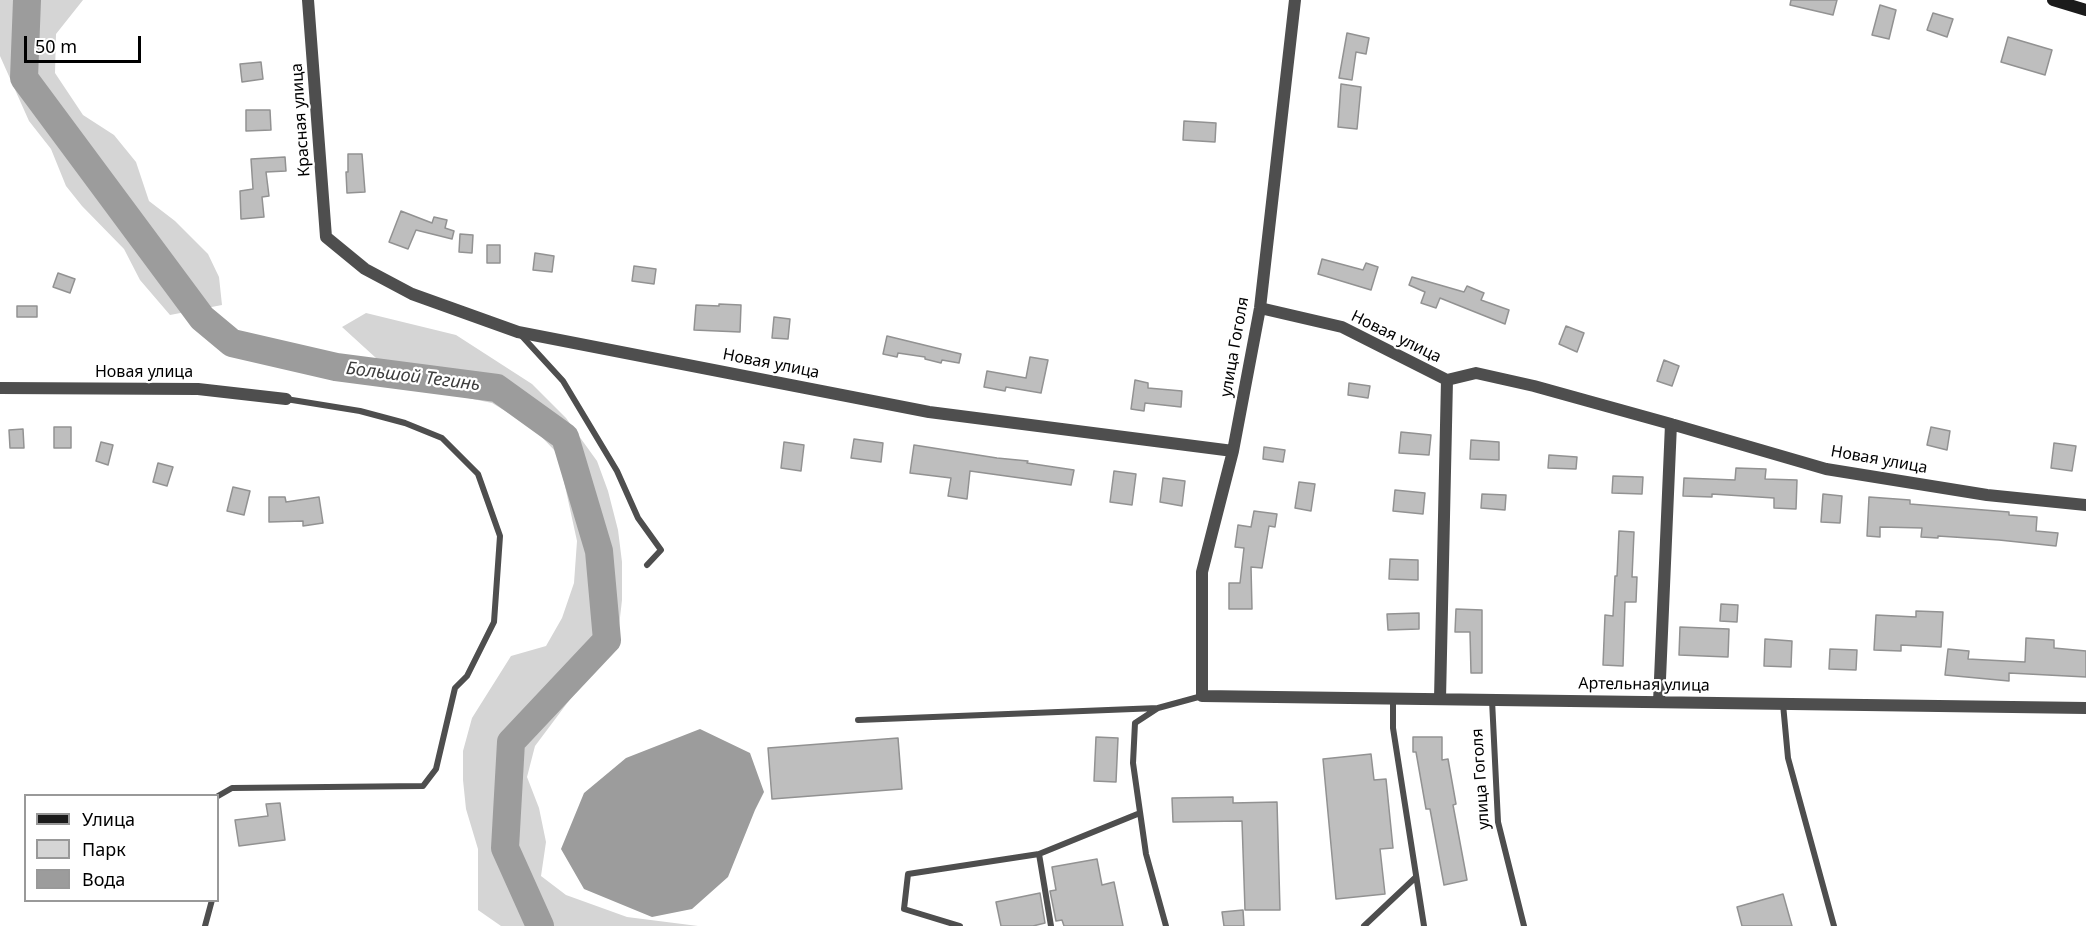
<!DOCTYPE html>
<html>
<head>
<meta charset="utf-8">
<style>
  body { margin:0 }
  #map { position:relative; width:2086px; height:926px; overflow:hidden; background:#fff; font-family:"Noto Sans",sans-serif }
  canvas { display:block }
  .legend { position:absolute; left:24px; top:794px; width:195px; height:108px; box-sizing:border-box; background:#fff; border:2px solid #999; margin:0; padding:8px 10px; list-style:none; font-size:18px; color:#000 }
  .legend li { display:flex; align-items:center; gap:12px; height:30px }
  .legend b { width:30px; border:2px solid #999 }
  .scale { position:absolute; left:24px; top:36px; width:117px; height:27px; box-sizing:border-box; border:3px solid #000; border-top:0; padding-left:8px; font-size:18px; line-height:21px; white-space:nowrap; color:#000; -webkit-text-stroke:4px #fff; paint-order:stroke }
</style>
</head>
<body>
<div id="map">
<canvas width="2086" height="926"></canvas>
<ul class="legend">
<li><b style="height:8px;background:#1b1b1b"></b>Улица</li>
<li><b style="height:16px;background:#d5d5d5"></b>Парк</li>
<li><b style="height:16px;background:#9c9c9c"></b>Вода</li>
</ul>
<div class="scale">50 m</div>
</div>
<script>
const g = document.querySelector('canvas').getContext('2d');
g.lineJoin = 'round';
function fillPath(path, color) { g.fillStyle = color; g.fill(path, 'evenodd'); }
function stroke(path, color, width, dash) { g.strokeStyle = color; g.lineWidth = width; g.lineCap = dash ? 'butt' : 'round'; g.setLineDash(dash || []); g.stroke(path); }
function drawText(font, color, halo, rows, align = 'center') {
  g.font = font + ' "Noto Sans",sans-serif'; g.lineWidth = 4.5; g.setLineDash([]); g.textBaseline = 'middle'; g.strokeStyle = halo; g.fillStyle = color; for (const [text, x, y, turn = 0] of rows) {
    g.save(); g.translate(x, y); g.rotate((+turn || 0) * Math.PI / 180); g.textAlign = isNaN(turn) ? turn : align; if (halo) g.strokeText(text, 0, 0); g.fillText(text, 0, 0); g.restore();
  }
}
const green = new Path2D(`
  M0,0H83L56,34L55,73L83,115L114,135L136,162L149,201L175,221L208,254L219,277L222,305L170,315L140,280L124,249L82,206L66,186L51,149L29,121L0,56Z
  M366,313L456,335L532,384L566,418L597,461L608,491L618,530L622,562V600L618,635L606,660L583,682L535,746L527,777L539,808L546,842L541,876L566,895L627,917L698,926H501L478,910V849L466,809L463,780V751L472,718L511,656L546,646L562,618L574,583L577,541L558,454L532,427L492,403L386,381L376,358L342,327Z`);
const water = new Path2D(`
  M700,729L750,753L764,792L755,810L728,877L692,909L652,917L584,889L561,849L584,793L626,758Z`);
const river = new Path2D(`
  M27,0L24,78L202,318L232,343L336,367L497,388L565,437L599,551L607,640L511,742L505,848L540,926`);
const building = new Path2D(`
  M1791,0H1837L1833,15L1790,5Z
  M1880,5L1896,10L1889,39L1872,35Z
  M1933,13L1953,19L1947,37L1927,30Z
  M1347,33L1369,38L1366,54L1356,52L1352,80L1339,78Z
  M2008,37L2052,50L2045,75L2001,62Z
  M261,62L263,79L242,82L240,64Z
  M1341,84L1361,87L1357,129L1338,127Z
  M246,110H270L271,130L246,131Z
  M1184,121L1216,123L1215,142L1183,140Z
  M348,154H362L365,192L347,193L346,172H348Z
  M285,157L286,171L266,172L269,196L262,197L264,217L241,219L240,191L253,189L251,159Z
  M401,211L432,223L434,217L447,220L445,228L454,231L452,239L416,230L408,249L389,242Z
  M460,234L473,235L472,253L459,252Z
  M487,245H500V263H487Z
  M535,253L554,256L552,272L533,270Z
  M1322,259L1363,270L1366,263L1378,267L1371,290L1318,274Z
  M634,266L656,269L654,284L632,281Z
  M58,273L75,279L70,293L53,287Z
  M1412,277L1464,292L1467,286L1484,293L1481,300L1509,310L1505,324L1440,298L1436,308L1421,303L1425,292L1409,285Z
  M719,304L741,305L740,332L694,330L696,305L719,306Z
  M17,306H37V317H17Z
  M774,317L790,319L788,339L772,338Z
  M1566,326L1584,333L1577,352L1559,344Z
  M887,336L961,354L959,363L942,360L941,363L925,359V357L898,353L897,357L883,354Z
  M1030,357L1048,360L1041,393L1006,387L1005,391L984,387L987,371L1026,378Z
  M1664,360L1679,366L1672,386L1657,381Z
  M1135,380L1148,383V388L1182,391L1181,407L1145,403L1144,411L1131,409Z
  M1349,383L1370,386L1368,398L1348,395Z
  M54,427H71V448H54Z
  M1931,427L1950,431L1947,450L1927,445Z
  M23,429L24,448H10L9,430Z
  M1401,432L1431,435L1429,455L1399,453Z
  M854,439L883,443L881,462L851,458Z
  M1471,440L1499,442V460L1470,459Z
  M101,442L113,445L108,465L96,461Z
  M784,442L804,445L801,471L781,468Z
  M2054,443L2076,446L2072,471L2051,468Z
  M914,445L997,458L1028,461L1027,463L1074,470L1071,485L970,471L967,499L948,496L951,478L910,473Z
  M1264,447L1285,450L1283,462L1263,459Z
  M1549,455L1577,457L1576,469L1548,468Z
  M158,463L173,467L167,486L153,482Z
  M1736,468L1766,469L1765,479L1797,480L1796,509L1774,508V498L1712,494V497L1683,496L1684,478L1735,480Z
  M1114,471L1136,474L1132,505L1110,502Z
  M1613,476L1643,477L1642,494L1612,493Z
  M1163,478L1185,481L1182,506L1160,502Z
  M1299,482L1315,484L1311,511L1295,508Z
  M233,487L250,491L244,515L227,511Z
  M1395,490L1425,493L1423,514L1393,511Z
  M1482,494L1506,495L1505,510L1481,508Z
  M1823,494L1842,496L1840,523L1821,522Z
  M269,497H285L286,502L319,497L323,523L303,526V521L269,522Z
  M1869,497L1910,500V504L2009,512V515L2037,517L2036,531L2058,533L2056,546L1999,540L1938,536V538L1921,537L1922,528L1880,527V537L1867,536Z
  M1254,511L1277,514L1275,527L1269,526L1262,568L1251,567L1252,609H1229V583H1240L1244,548L1235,547L1238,525L1251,527Z
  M1619,531L1634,532L1632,577H1637L1636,602H1625L1623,666L1603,665L1605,615L1613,616L1615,576H1617Z
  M1390,559L1418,560V580L1389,579Z
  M1721,604L1738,605L1737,622L1720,621Z
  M1456,609L1482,610V673H1471L1470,632H1455Z
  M1916,611L1943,612L1941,647L1901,645V651L1874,650L1876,615L1916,617Z
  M1419,613V629L1388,630L1387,614Z
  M1680,627L1729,629L1728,657L1679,655Z
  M2026,638L2054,640V648L2086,651V677L2009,673V681L1945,675L1948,649L1969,651L1968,659L2025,662Z
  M1765,639L1792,641L1791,667L1764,666Z
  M1830,649L1857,650L1856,670L1829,669Z
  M1096,737L1118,738L1116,782L1094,781Z
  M1413,737H1442V760L1448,759L1456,804L1453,805L1467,880L1444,885L1430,809H1426L1416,752H1413Z
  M898,738L902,789L772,799L768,748Z
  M1371,754L1374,780L1386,779L1393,848L1380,849L1385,894L1336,899L1323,759Z
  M1233,797V803L1277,802L1280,910H1245L1242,821L1173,822L1172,798Z
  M280,803L285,840L239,846L235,820L268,816L266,804Z
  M1097,859L1102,885L1114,882L1123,926H1064L1062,920L1056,921L1050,891L1056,890L1052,867Z
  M1040,893L1045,923L1033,926H1001L996,902Z
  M1783,894L1792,926H1742L1737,907Z
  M1243,910L1244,926H1224L1222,912Z`);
const lane = new Path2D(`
  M520,334L563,381L617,471L638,518L661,550L647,565
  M1393,699V728L1424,926
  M1492,700L1498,822L1524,926
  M1783,704L1788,758L1834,926
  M858,720L1158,708
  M218,796L232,788L423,786L436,769L455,688L467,676L494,622L500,536L478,474L442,438L405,423L360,411L286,399
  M1039,854L1051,926
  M205,926L212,900
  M960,926L904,909L908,874L1039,854L1140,813
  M1166,926L1146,854L1133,763L1135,723L1158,708L1202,696
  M1364,926L1416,877`);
const street = new Path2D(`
  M308,0L326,237L365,269L412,294L518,332L929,412L1233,451
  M1295,0L1260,308L1233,451L1202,572V696L2086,708
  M1260,308L1342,327L1447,380L1476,373L1534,386L1671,424L1826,469L1987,495L2086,505
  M0,388L198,389L286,399
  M1440,699L1447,380
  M1659,702L1671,424`);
const secondary = new Path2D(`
  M2053,0L2086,10`);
const streetNames = [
  ["Красная улица",301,120,-94],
  ["Новая улица",1396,337,26],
  ["улица Гоголя",1235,347,-80],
  ["Новая улица",771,364,11],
  ["Новая улица",144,372],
  ["Новая улица",1879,460,10],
  ["Артельная улица",1644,685,1],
  ["улица Гоголя",1481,779,-94]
];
const waterNames = [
  ["Большой Тегинь",413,377,7]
];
fillPath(green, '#d5d5d5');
fillPath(water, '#9c9c9c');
stroke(river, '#9c9c9c', 28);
fillPath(building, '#bebebe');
stroke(building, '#929292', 1.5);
stroke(lane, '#4e4e4e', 6);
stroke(street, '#4e4e4e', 12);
stroke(secondary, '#1b1b1b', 12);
drawText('16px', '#000', '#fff', streetNames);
drawText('italic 18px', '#3d3d3d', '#fff', waterNames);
</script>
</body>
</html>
